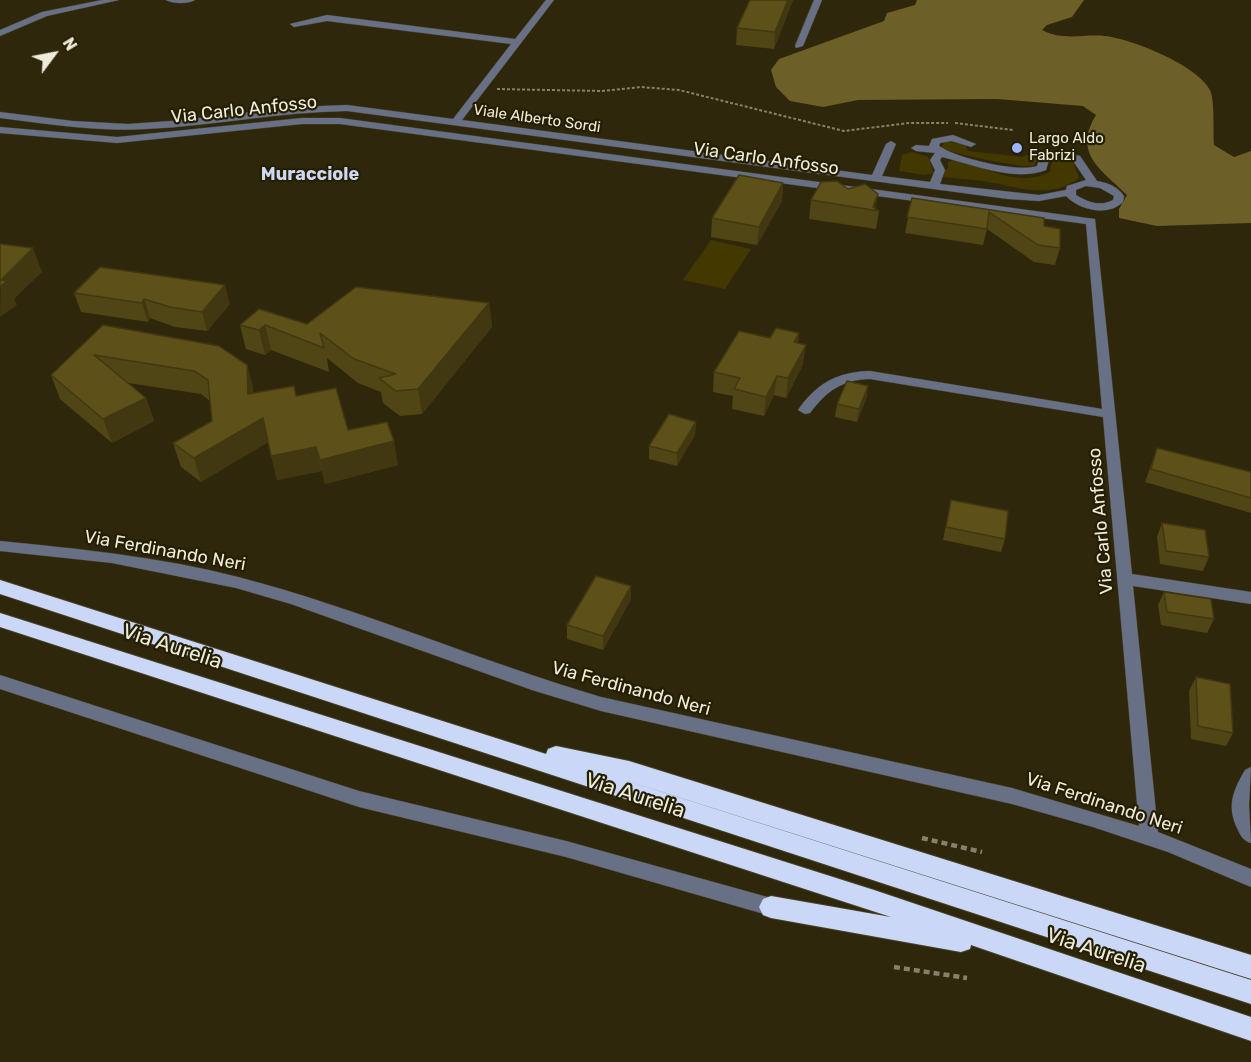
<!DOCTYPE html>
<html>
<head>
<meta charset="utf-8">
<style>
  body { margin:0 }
  #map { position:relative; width:1251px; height:1062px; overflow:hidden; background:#2e270b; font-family:Rubik,sans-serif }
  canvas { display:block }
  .north { position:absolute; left:24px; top:24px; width:60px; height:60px; -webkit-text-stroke:4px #241e02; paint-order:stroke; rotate:58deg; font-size:16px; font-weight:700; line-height:24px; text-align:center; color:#efebdb }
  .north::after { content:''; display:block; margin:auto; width:21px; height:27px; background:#efebdb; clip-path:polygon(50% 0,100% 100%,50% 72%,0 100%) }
</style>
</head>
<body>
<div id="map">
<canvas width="1251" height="1062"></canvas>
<div class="north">N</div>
</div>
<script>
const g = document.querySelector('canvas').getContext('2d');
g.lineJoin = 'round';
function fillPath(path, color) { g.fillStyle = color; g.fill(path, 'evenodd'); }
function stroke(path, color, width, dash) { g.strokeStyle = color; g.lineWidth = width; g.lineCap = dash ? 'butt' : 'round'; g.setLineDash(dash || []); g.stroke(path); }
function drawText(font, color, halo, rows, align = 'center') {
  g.font = font + ' Rubik,sans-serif'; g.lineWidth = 4.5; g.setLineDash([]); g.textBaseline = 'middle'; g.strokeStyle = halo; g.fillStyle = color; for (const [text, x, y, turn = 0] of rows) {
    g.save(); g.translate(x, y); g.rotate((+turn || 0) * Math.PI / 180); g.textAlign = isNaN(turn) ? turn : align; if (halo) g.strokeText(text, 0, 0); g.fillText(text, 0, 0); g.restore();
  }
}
const green = new Path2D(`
  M953,141L965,144L968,151L1023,157L1029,154L1038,158L1034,166C1021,168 951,154 941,147L945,142Z
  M912,152L928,157L934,173L925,175L899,171L902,155Z
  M1058,158L1073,162L1079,178C1054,197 1026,190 999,184C981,180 961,179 943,177V172L948,168V162L953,160C987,166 1016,189 1050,172L1052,160Z
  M711,240L751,249L725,289L683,280Z`);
const forest = new Path2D(`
  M917,0H1084L1072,17L1047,25L1042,30C1063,41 1082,34 1105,36C1132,39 1197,65 1210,90C1215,100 1213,133 1214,145L1234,157L1251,151V223L1157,226L1119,218V209L1127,195C1102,170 1072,154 1096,115L1083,106L997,99L858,100L823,107L790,101L776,87L771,70L779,59L884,21L887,13L915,5Z`);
const pathFar1 = new Path2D(`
  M497,89L602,91L641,87L679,90L844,131L909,123H948
  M955,123L1013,130`);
const path = new Path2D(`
  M922,838L982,852
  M894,967L967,978`);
const minor = new Path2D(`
  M102,0H119L47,16L0,36V30L42,12Z
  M166,0H195C189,4 172,4 166,0Z
  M546,0H554L462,120L872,175L886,144L891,141L896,144L882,176L930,182L935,170L930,160L935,153L916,151L911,148L916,145L929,146L932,139L953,135L976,144L971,147L952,141L940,143L939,146C956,158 1018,173 1037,166L1042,151L1051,153L1046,170C1014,182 974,165 942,157L940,160L945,170L940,184L1039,195L1066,190L1067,186L1086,180L1071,158L1076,155L1080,156L1097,181C1108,183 1117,186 1124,196L1123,202C1108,217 1079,210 1066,196L1039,201L1008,199L347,111C279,112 213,126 146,129C97,132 49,124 0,118V112L73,121L128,124L171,121L296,107L347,105L453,119L511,44L327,21L294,27L290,24L327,15L515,39ZM1086,186L1100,188L1114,196L1113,200C1100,207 1088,202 1076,195V190Z
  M814,0H822L803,46L796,48L795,46Z
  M302,118H340L1095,219L1132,574L1251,592V604L1133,586L1158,832L1251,869V887L1168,852L1093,827L1012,804L601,711L532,690L291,604L236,588L112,563L0,551V541C80,549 161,557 238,577C361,609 479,661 601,697L1012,788L1139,826L1103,417L870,379C841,380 827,391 810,413L805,414L798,410C817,383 837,372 870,371L1102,409L1086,224L340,124H302L117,143L0,133V127L117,137Z
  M0,675L359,791L566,841L771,898L778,901L781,907L778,913L771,916L566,857L359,807L0,689Z
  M1251,767L1249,805L1251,843C1244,841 1241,837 1238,830C1226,806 1233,791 1245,770Z`);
const highway = new Path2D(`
  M0,580L546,754L548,749L556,746L629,761L1251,955V979L609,775L1251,980V1004L0,594Z
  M0,613L874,890L1251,1017V1041L971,945L970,949L961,952L771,918L763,915L759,907L763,899L771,896L891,917L0,627Z`);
const wall = new Path2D(`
  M750,0H793L774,49L736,45L737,28Z
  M783,183L782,201L757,245L711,237L712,218Z
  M912,198L1044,218V226L1060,248L1055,265L1034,262L987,229L983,245L905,233Z
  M811,200L876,209L879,211L876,229L809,219Z
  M74,293L230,304L207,331L175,327L150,318L148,322L81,312Z
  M489,303L492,327L422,414L400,416L383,403L381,392L358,383L327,358L329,372L271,350L265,355L246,349L240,325L307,324Z
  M103,325L247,365L253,388V393L296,396L348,430L398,465L325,484L322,471L277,480L268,442L201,482L181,467L173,443L212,421L210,401L201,394L128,383L146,398L154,421L112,443L60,399L51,375Z
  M799,333L798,343L803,364L786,398L774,395L764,416L732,409L733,396L713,392L714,372L770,338Z
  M868,386L866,399L857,422L835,417L837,404Z
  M696,422L695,435L677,466L649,459V446Z
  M1157,448L1251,472V513L1145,482Z
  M951,500L1005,539L1001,552L943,540Z
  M1162,523L1209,557L1203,571L1160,564L1157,537Z
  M1164,592L1214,619L1207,633L1161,625L1158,605Z
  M631,599L603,650L567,639V625Z
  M1196,677L1233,733L1226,746L1191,739L1189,691Z`);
const shadedWall = new Path2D(`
  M788,0H793L774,49L775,32Z
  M783,183L782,201L757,245L759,227Z
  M878,194L875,210H873Z
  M33,248L42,272L14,299L17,305L0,317L1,280Z
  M225,285L230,304L207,331L202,312Z
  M144,299L150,318L148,322L142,303Z
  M489,303L492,327L422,414L418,389Z
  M265,325L271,350L265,355L259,330Z
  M799,333L797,353L794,342Z
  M806,345L803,364L786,398L788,378Z
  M247,365L253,388L254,418L248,394Z
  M777,376L774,395L764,416L766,397Z
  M868,386L866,399L857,422L859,409Z
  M146,398L154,421L112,443L103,419Z
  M263,418L270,441L201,482L194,458Z
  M696,422L695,435L677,466V453Z
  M394,441L398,465L325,484L320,460Z
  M316,447L322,471L277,480L271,456Z
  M631,586V599L603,650V636Z`);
const building = new Path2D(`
  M750,0H788L775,32L737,28Z
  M739,175L783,183L759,227L712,218Z
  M837,181L848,189L865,184L878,194L873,207L879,211L811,200L821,182Z
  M912,198L1044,218V226L1060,229V248L1038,245L989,212L987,229L907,217Z
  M0,244L33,248L1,280L7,281L0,287Z
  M100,267L225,285L202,312L170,307L144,299L142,303L74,293Z
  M356,287L489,303L418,389L396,391L379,378L396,374L354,359L320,333L324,348L265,325L259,330L240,325L259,309L307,324Z
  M103,325L219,346L247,365L248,394L294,386L296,396L336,388L348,430L387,422L394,441L320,460L316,447L271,456L263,418L194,458L173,443L212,421L208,380L194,371L94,355L146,398L103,419L51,375Z
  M776,328L799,333L794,342L806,345L788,378L777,376L766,397L734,389L740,378L714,372L739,331L770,338Z
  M847,381L868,386L859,409L837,404Z
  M669,414L696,422L677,453L649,446Z
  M1157,448L1251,472V498L1151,469Z
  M951,500L1008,511L1005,539L946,527Z
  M1162,523L1205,530L1209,557L1166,551Z
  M596,576L631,586L603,636L567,625Z
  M1164,592L1211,599L1214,619L1167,612Z
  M1196,677L1230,684L1233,733L1198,726Z`);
const markers = [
  [1017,148,6,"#9ab5fd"]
];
const farStreetnames = [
  ["Viale Alberto Sordi",537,119,8]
];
const farPoinames = [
  ["Largo Aldo",1029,139],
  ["Fabrizi",1029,156]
];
const streetNames = [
  ["Via Carlo Anfosso",244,110,-6],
  ["Via Carlo Anfosso",766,159,8],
  ["Via Carlo Anfosso",1101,521,-95],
  ["Via Ferdinando Neri",165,551,10],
  ["Via Ferdinando Neri",631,689,15],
  ["Via Ferdinando Neri",1104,804,18]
];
const farQuarternames = [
  ["Muracciole",310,175]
];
const nearStreetnames = [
  ["Via Aurelia",172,647,18],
  ["Via Aurelia",635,796,18],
  ["Via Aurelia",1096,951,18]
];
fillPath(green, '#443801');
fillPath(forest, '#6c5f28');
stroke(minor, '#494228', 1);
stroke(highway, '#494228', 2);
stroke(pathFar1, '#86816a', 2, [3, 2]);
stroke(path, '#86816a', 4.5, [6, 4]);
fillPath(minor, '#687085');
fillPath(highway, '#cbd7f6');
fillPath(wall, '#504515');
fillPath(shadedWall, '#413811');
fillPath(building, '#5d5018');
stroke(building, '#413811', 1.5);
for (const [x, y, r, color] of markers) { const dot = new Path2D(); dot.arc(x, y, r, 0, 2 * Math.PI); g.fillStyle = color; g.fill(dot); stroke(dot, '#241e02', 2); }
drawText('15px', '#efebdb', '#241e02', farStreetnames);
drawText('15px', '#efebdb', '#241e02', farPoinames, 'left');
drawText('18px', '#efebdb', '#241e02', streetNames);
drawText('bold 18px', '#cdd8f3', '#241e02', farQuarternames);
drawText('21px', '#efebdb', '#241e02', nearStreetnames);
</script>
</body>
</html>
